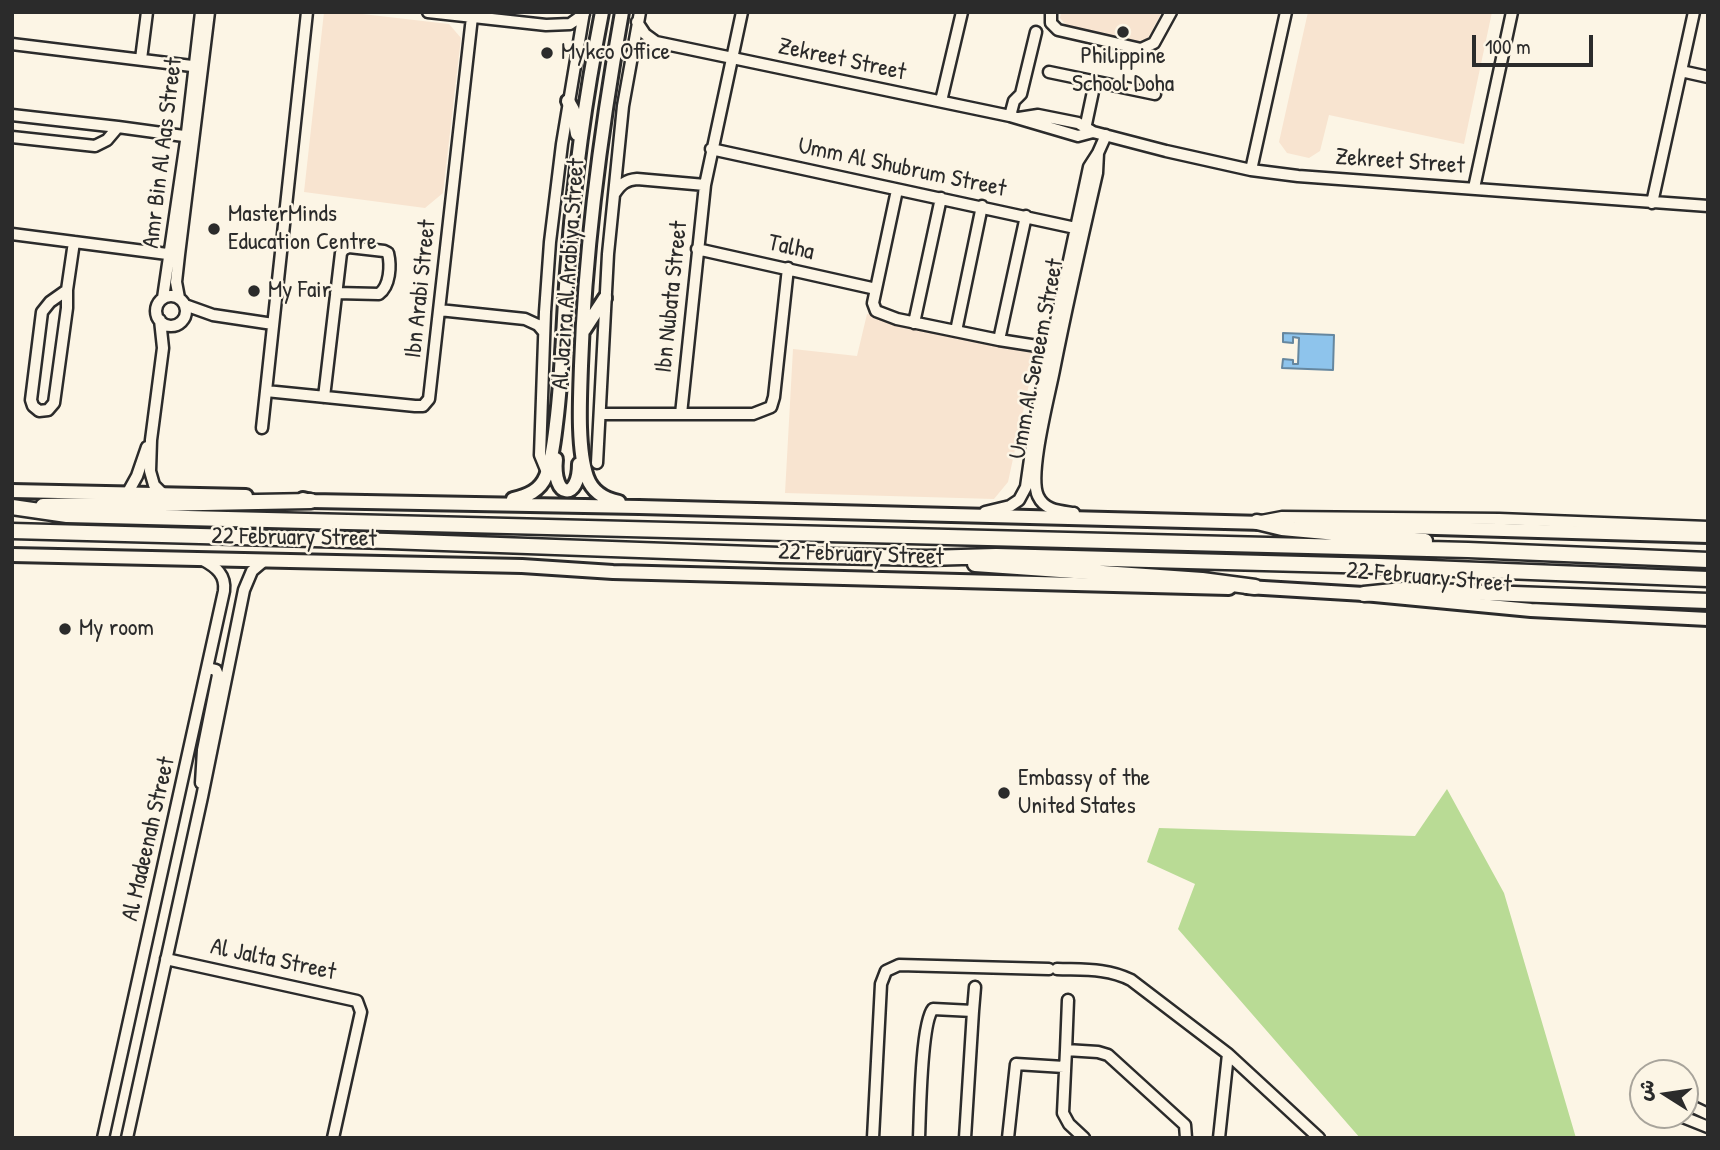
<!DOCTYPE html>
<html>
<head>
<meta charset="utf-8">
<style>
  body { margin:0 }
  #map { position:relative; width:1720px; height:1150px; overflow:hidden; background:#fcf5e5; font-family:"Patrick Hand","Playpen Sans Arabic",sans-serif }
  canvas { display:block }
  .frame { position:absolute; inset:0; border:14px solid #2b2b2b; pointer-events:none }
  .north { position:absolute; left:1629px; top:1059px; width:70px; height:70px; box-sizing:border-box; background:#fcf5e5; border:2px solid #a8a49b; border-radius:50%; rotate:282deg; font-size:19px; font-weight:700; line-height:28px; text-align:center; color:#2b2b2b }
  .north::after { content:''; display:block; margin:auto; width:24px; height:32px; background:#2b2b2b; clip-path:polygon(50% 0,100% 100%,50% 72%,0 100%) }
  .scale { position:absolute; left:1472px; top:35px; width:121px; height:32px; box-sizing:border-box; border:4px solid #2b2b2b; border-top:0; padding-left:9px; font-size:21px; line-height:24px; white-space:nowrap; color:#2b2b2b; -webkit-text-stroke:5px #fcf5e5; paint-order:stroke }
</style>
</head>
<body>
<div id="map">
<canvas width="1720" height="1150"></canvas>
<div class="frame"></div>
<div class="north">ش</div>
<div class="scale">100 m</div>
</div>
<script>
const g = document.querySelector('canvas').getContext('2d');
g.lineJoin = 'round';
function fillPath(path, color) { g.fillStyle = color; g.fill(path, 'evenodd'); }
function stroke(path, color, width, dash) { g.strokeStyle = color; g.lineWidth = width; g.lineCap = dash ? 'butt' : 'round'; g.setLineDash(dash || []); g.stroke(path); }
function drawText(font, color, halo, rows, align = 'center') {
  g.font = font + ' "Patrick Hand",sans-serif'; g.lineWidth = 5; g.setLineDash([]); g.textBaseline = 'middle'; g.strokeStyle = halo; g.fillStyle = color; for (const [text, x, y, turn = 0] of rows) {
    g.save(); g.translate(x, y); g.rotate((+turn || 0) * Math.PI / 180); g.textAlign = isNaN(turn) ? turn : align; if (halo) g.strokeText(text, 0, 0); g.fillText(text, 0, 0); g.restore();
  }
}
const built = new Path2D(`
  M324,12H345L449,24L461,38L443,193L425,208L304,192Z
  M1061,12H1162L1148,38L1140,42L1066,25L1060,18Z
  M1308,12H1492L1464,144L1329,115L1320,151L1309,158L1287,153L1279,142Z
  M867,314L1027,347L1035,356L1008,482L994,499L785,493L793,349L857,356Z`);
const green = new Path2D(`
  M1447,789L1504,893L1576,1138H1360L1178,929L1195,884L1147,862L1159,828L1415,836Z`);
const water = new Path2D(`
  M1283,333L1334,335L1333,370L1282,368L1283,359L1293,360V364H1298L1299,338L1293,337V343L1283,342Z`);
const minor = new Path2D(`
  M428,12L546,25L570,24L584,14
  M1051,12V23L1058,30L1141,49L1154,43L1171,12
  M637,22L645,34L656,42
  M12,44L200,67
  M631,55L642,45L656,42L1010,116L1078,136L1093,132
  M141,59L147,12
  M1681,71L1708,77
  M1049,72L1155,94
  M941,101L962,12
  M12,115L118,127L107,140L95,146L12,137
  M1010,116L1014,101L1021,94L1036,32
  M1019,118L1038,115L1078,123L1093,132L1166,151L1251,170L1298,176L1708,206
  M118,127L191,137
  M1085,129L1095,82
  M711,149L1080,229
  M1251,170L1286,12
  M1474,188L1512,12
  M897,190L873,303L876,311L897,319L999,340L1050,348
  M615,193C621,184 626,180 637,179L705,185
  M1652,203L1694,12
  M12,234L175,255
  M697,249L876,289
  M67,290V308L54,403L48,410L39,411L33,406L31,400L42,312L50,302Z
  M67,290L74,242
  M156 311a15 15 0 1 1 30 0a15 15 0 1 1-30 0Z
  M163,298L186,141L201,12
  M179,298L176,282L179,255L209,12
  M185,305L213,315L273,324
  M439,310L525,319L538,325L544,332
  M160,320L163,348L151,440L150,471L154,485L164,495
  M914,323L941,198
  M956,331L982,206
  M999,340L1026,216
  M266,391L415,406H423L429,399L472,17
  M324,397L341,253L344,249L349,247L384,251L388,253C391,266 390,286 379,294L336,293
  M600,414H753L771,407L774,397L788,268
  M681,414L705,185L742,12
  M262,428L307,12
  M597,463L608,254L623,106L640,12
  M547,472L540,455L545,312L550,242L562,144L584,12
  M127,494L137,476L147,447
  M985,512L1010,506L1019,500L1026,487L1037,410L1089,167L1098,153L1106,135
  M1074,513C1060,511 1045,511 1038,496C1028,475 1049,396 1054,370C1067,304 1082,238 1097,173L1098,153
  M1261,521L1282,517L1499,519L1708,527
  M201,783L203,750L218,675L216,670L208,668
  M166,959L357,1001L361,1012L333,1138
  M1057,969C1084,970 1107,968 1131,980L1228,1054L1319,1138
  M973,1011L975,987
  M1066,1050L1068,1000
  M1685,1103L1708,1114
  M1678,1115L1708,1127
  M103,1138L224,591C226,575 216,567 203,560
  M127,1138L202,797L244,590L252,571L265,560
  M873,1138L881,984L886,971L899,965L1049,969
  M919,1138C920,1114 921,1023 933,1009L973,1011L965,1138
  M1008,1138L1016,1064L1064,1067
  M1084,1138L1069,1124L1063,1113L1066,1050L1098,1052L1108,1055L1185,1125L1186,1138
  M1219,1138L1228,1054`);
const major = new Path2D(`
  M568,101L573,110L577,134
  M584,330L605,298
  M556,459C552,499 579,501 579,464
  M12,491L246,496
  M303,499L311,501L639,507L1264,523
  M513,499C527,496 540,491 546,476C552,460 554,441 556,424C563,370 563,314 568,260C574,177 586,94 602,12
  M619,502C604,499 592,491 587,477C577,448 580,397 581,366C585,247 601,129 622,12
  M1300,524L1708,536
  M12,555L522,566L613,572L1229,588
  M1247,587L1364,594L1531,610L1708,619`);
const highway = new Path2D(`
  M43,506L311,501
  M12,507L67,515L1468,550L1708,560
  M1257,522L1282,528L1425,541
  M12,531L388,541L779,555L927,558L996,556L1379,566L1708,579
  M975,564L1202,580L1255,587
  M1364,594L1403,590L1708,601`);
const markers = [
  [1123,32,7,"#2b2b2b"],
  [547,53,7,"#2b2b2b"],
  [214,229,7,"#2b2b2b"],
  [254,291,7,"#2b2b2b"],
  [65,629,7,"#2b2b2b"],
  [1004,793,7,"#2b2b2b"]
];
const poiNames = [
  ["Mykco Office",561,53],
  ["Philippine",1123,57,"center"],
  ["School Doha",1123,85,"center"],
  ["MasterMinds",228,215],
  ["Education Centre",228,243],
  ["My Fair",268,291],
  ["My room",79,629],
  ["Embassy of the",1018,779],
  ["United States",1018,807]
];
const streetNames = [
  ["Zekreet Street",842,60,12],
  ["Amr Bin Al Aas Street",163,153,-83],
  ["Zekreet Street",1400,162,4],
  ["Umm Al Shubrum Street",902,168,12],
  ["Talha",791,248,13],
  ["Al Jazira Al Arabiya Street",569,274,-86],
  ["Ibn Arabi Street",421,289,-84],
  ["Ibn Nubata Street",672,297,-84],
  ["Umm Al Seneem Street",1037,359,-79],
  ["22 February Street",294,538,1],
  ["22 February Street",861,555,2],
  ["22 February Street",1429,578,5],
  ["Al Madeenah Street",149,839,-77],
  ["Al Jalta Street",273,960,12]
];
fillPath(built, '#f8e4d0');
fillPath(green, '#b9db95');
fillPath(water, '#8ec4ec');
stroke(water, '#66879f', 2);
stroke(minor, '#2b2b2b', 15);
stroke(major, '#2b2b2b', 18);
stroke(highway, '#2b2b2b', 19);
stroke(minor, '#fcf5e5', 10);
stroke(major, '#fcf5e5', 12);
stroke(highway, '#fcf5e5', 14);
for (const [x, y, r, color] of markers) { const dot = new Path2D(); dot.arc(x, y, r, 0, 2 * Math.PI); g.fillStyle = color; g.fill(dot); stroke(dot, '#fcf5e5', 2.5); }
drawText('24px', '#2b2b2b', '#fcf5e5', poiNames, 'left');
drawText('24px', '#2b2b2b', '#fcf5e5', streetNames);
</script>
</body>
</html>
